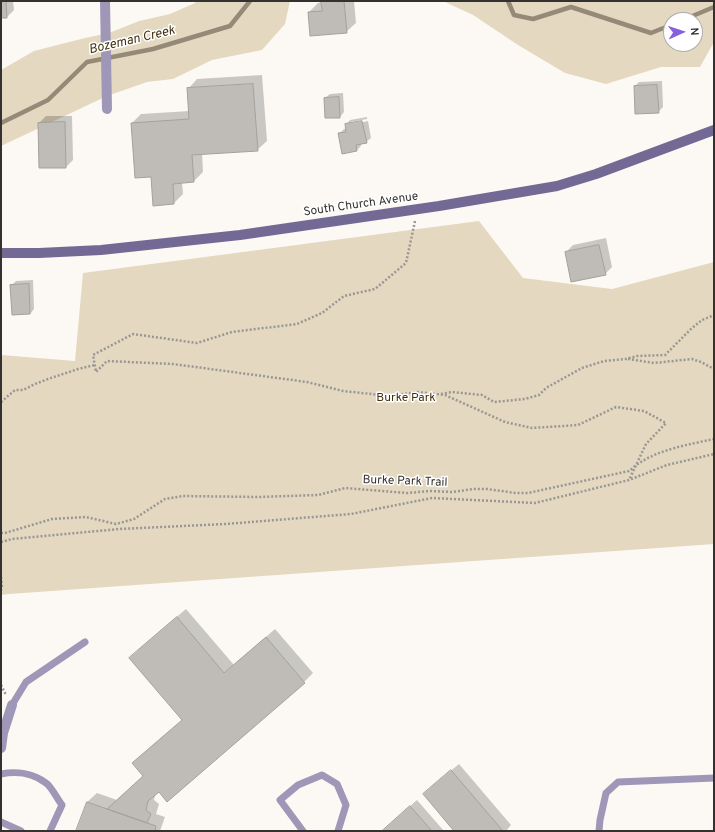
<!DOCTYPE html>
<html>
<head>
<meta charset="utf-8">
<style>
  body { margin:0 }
  #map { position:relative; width:715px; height:832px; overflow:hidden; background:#fcf9f4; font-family:Overpass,sans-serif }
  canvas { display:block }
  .frame { position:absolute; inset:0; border:2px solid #333230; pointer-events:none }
  .north { position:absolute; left:663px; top:12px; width:40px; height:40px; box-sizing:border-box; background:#fff; border:1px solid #adadac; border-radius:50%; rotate:87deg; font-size:11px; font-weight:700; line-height:16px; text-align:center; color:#333230 }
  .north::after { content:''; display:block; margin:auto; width:14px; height:18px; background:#8760db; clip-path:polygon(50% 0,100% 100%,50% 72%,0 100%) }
</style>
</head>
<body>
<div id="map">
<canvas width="715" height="832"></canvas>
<div class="frame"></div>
<div class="north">N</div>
</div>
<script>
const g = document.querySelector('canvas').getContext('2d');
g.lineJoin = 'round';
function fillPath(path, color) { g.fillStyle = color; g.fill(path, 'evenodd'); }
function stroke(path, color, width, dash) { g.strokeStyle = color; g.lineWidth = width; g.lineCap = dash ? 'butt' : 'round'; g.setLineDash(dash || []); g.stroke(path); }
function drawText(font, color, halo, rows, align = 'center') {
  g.font = font + ' Overpass,sans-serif'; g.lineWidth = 3; g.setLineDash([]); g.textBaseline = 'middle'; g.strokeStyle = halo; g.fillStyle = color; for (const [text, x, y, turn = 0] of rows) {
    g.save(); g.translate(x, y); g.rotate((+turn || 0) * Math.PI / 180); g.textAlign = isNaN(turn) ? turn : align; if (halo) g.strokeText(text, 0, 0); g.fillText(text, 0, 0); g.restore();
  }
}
const green = new Path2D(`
  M196,1H290L285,24L262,50L212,60L173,79L147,82L107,96L1,146V70L34,51L85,38L109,33L139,21L170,14L195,3Z
  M443,1H713L714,42L700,67H661L606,84L565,73L518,45L473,15ZM671,20H695V44H671Z
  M479,221L523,278L612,289L714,262V544L9,594L1,595V355L75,361L83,273Z`);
const shadow = new Path2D(`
  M1,1H13L14,10L7,17H1Z
  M322,1H354L356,23L346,32L309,12L318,3L322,2Z
  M262,75L267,141L257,150L202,153L203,172L194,181L182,182L183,194L174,203L154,205L152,176L132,123L141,114L190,111L188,89L197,79Z
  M662,81L663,107L658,112L635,86L639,82Z
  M343,93L344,112L340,117L325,98L330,94Z
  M46,116H72L73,160L66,167L39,123Z
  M367,117V119L350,122V125L368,121L371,138L366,142L361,143V146L357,150L339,134L344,129H346V125L350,120Z
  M606,238L612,267L605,274L566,252L573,245Z
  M33,280L34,309L30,314L12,285L16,281Z
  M186,609L234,665L275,629L313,673L304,682L156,792L154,800L159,804L156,814L165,817L160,831H77L87,802L97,793L117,800L144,776L183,720L139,649Z
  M459,764L511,825L506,831H456L431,787Z
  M417,800L444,831H383L390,824Z`);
const stream = new Path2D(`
  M508,1L514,15L533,19L571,7L651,33L671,25
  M683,20L714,7
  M1,123L48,100L87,62L153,49L230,26L250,1`);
const building = new Path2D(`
  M1,1H6L7,18H1Z
  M321,1H344L347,33L310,36L308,12L322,11Z
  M253,84L258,151L192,155L194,182L173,184L174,204L153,206L151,177L135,178L131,123L189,119L187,88Z
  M657,85L659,113L635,114L634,86Z
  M339,97L340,118H325L324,98Z
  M362,121L367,143L356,145L357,151L342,154L338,133L346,132L345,124Z
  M65,122L66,168H39L38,123Z
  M599,245L606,275L571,282L565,252Z
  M29,284L30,314L12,315L10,285Z
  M177,617L224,673L266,637L305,683L167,802L159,792L148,801L146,810L151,814L147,823L107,809L143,776L132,763L182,720L129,658Z
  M451,770L503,831H454L423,794Z
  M87,802L156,826L155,831H76Z
  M410,806L432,831H382Z`);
const path = new Path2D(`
  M415,221L406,263L375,289L344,296L322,313L297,324L232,332L197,343L133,334L93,355L96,372L107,361L173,364L307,382L343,391L390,396L417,392L445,395L505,422L532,428L578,425L616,407L644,411L666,423L646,444L629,480
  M628,359L654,363L692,359L701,362L714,369
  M441,394L452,392L482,395L494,402L525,399L539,395L546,388L582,368L604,361L626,359L637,356L665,355L691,329L702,320L714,315
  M1,402L15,390H23L35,384L48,379L78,369L95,365
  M1,533H5L52,519L86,517L116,524L134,519L165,499L183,496L258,497L318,495L345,488L407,493L430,491L452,492L474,489H487L516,493H528L629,471C633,468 637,464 641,462C661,449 691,444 714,439
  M1,542L12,539L119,529L226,524L351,514L432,498L535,503L629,480L667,465L714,454
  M1,577L2,587L1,590
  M1,685L6,695`);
const lane = new Path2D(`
  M12,705L26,682L85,642
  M1,774C16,771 33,773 46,783C51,786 58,800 62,805L50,831
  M1,822L21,831
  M303,831L280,800L298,785L322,775L337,784L346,805L338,831
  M599,831L600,820L606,793L618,782L714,778`);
const street = new Path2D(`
  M105,1L107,109
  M1,748L3,733L12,705`);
const secondary = new Path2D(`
  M1,253H39L101,250L240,235L439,206L557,186L596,174L714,130`);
const streetNames = [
  ["South Church Avenue",361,205,-8],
  ["Burke Park Trail",405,482,2]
];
const parkNames = [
  ["Burke Park",406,399]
];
const waterNames = [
  ["Bozeman Creek",132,41,-13]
];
fillPath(green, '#e4d8c0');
fillPath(shadow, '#0003');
stroke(stream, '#948a77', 4.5);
fillPath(building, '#bfbcb7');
stroke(building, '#a4a19c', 1);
stroke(path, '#999793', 2.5, [2, 2]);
stroke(lane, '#9e97b7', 7);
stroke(street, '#9e97b7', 10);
stroke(secondary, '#736995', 10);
drawText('12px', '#333230', '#fff', streetNames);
drawText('12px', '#41300b', '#fff', parkNames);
drawText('italic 13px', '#41310c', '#fff', waterNames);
</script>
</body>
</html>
